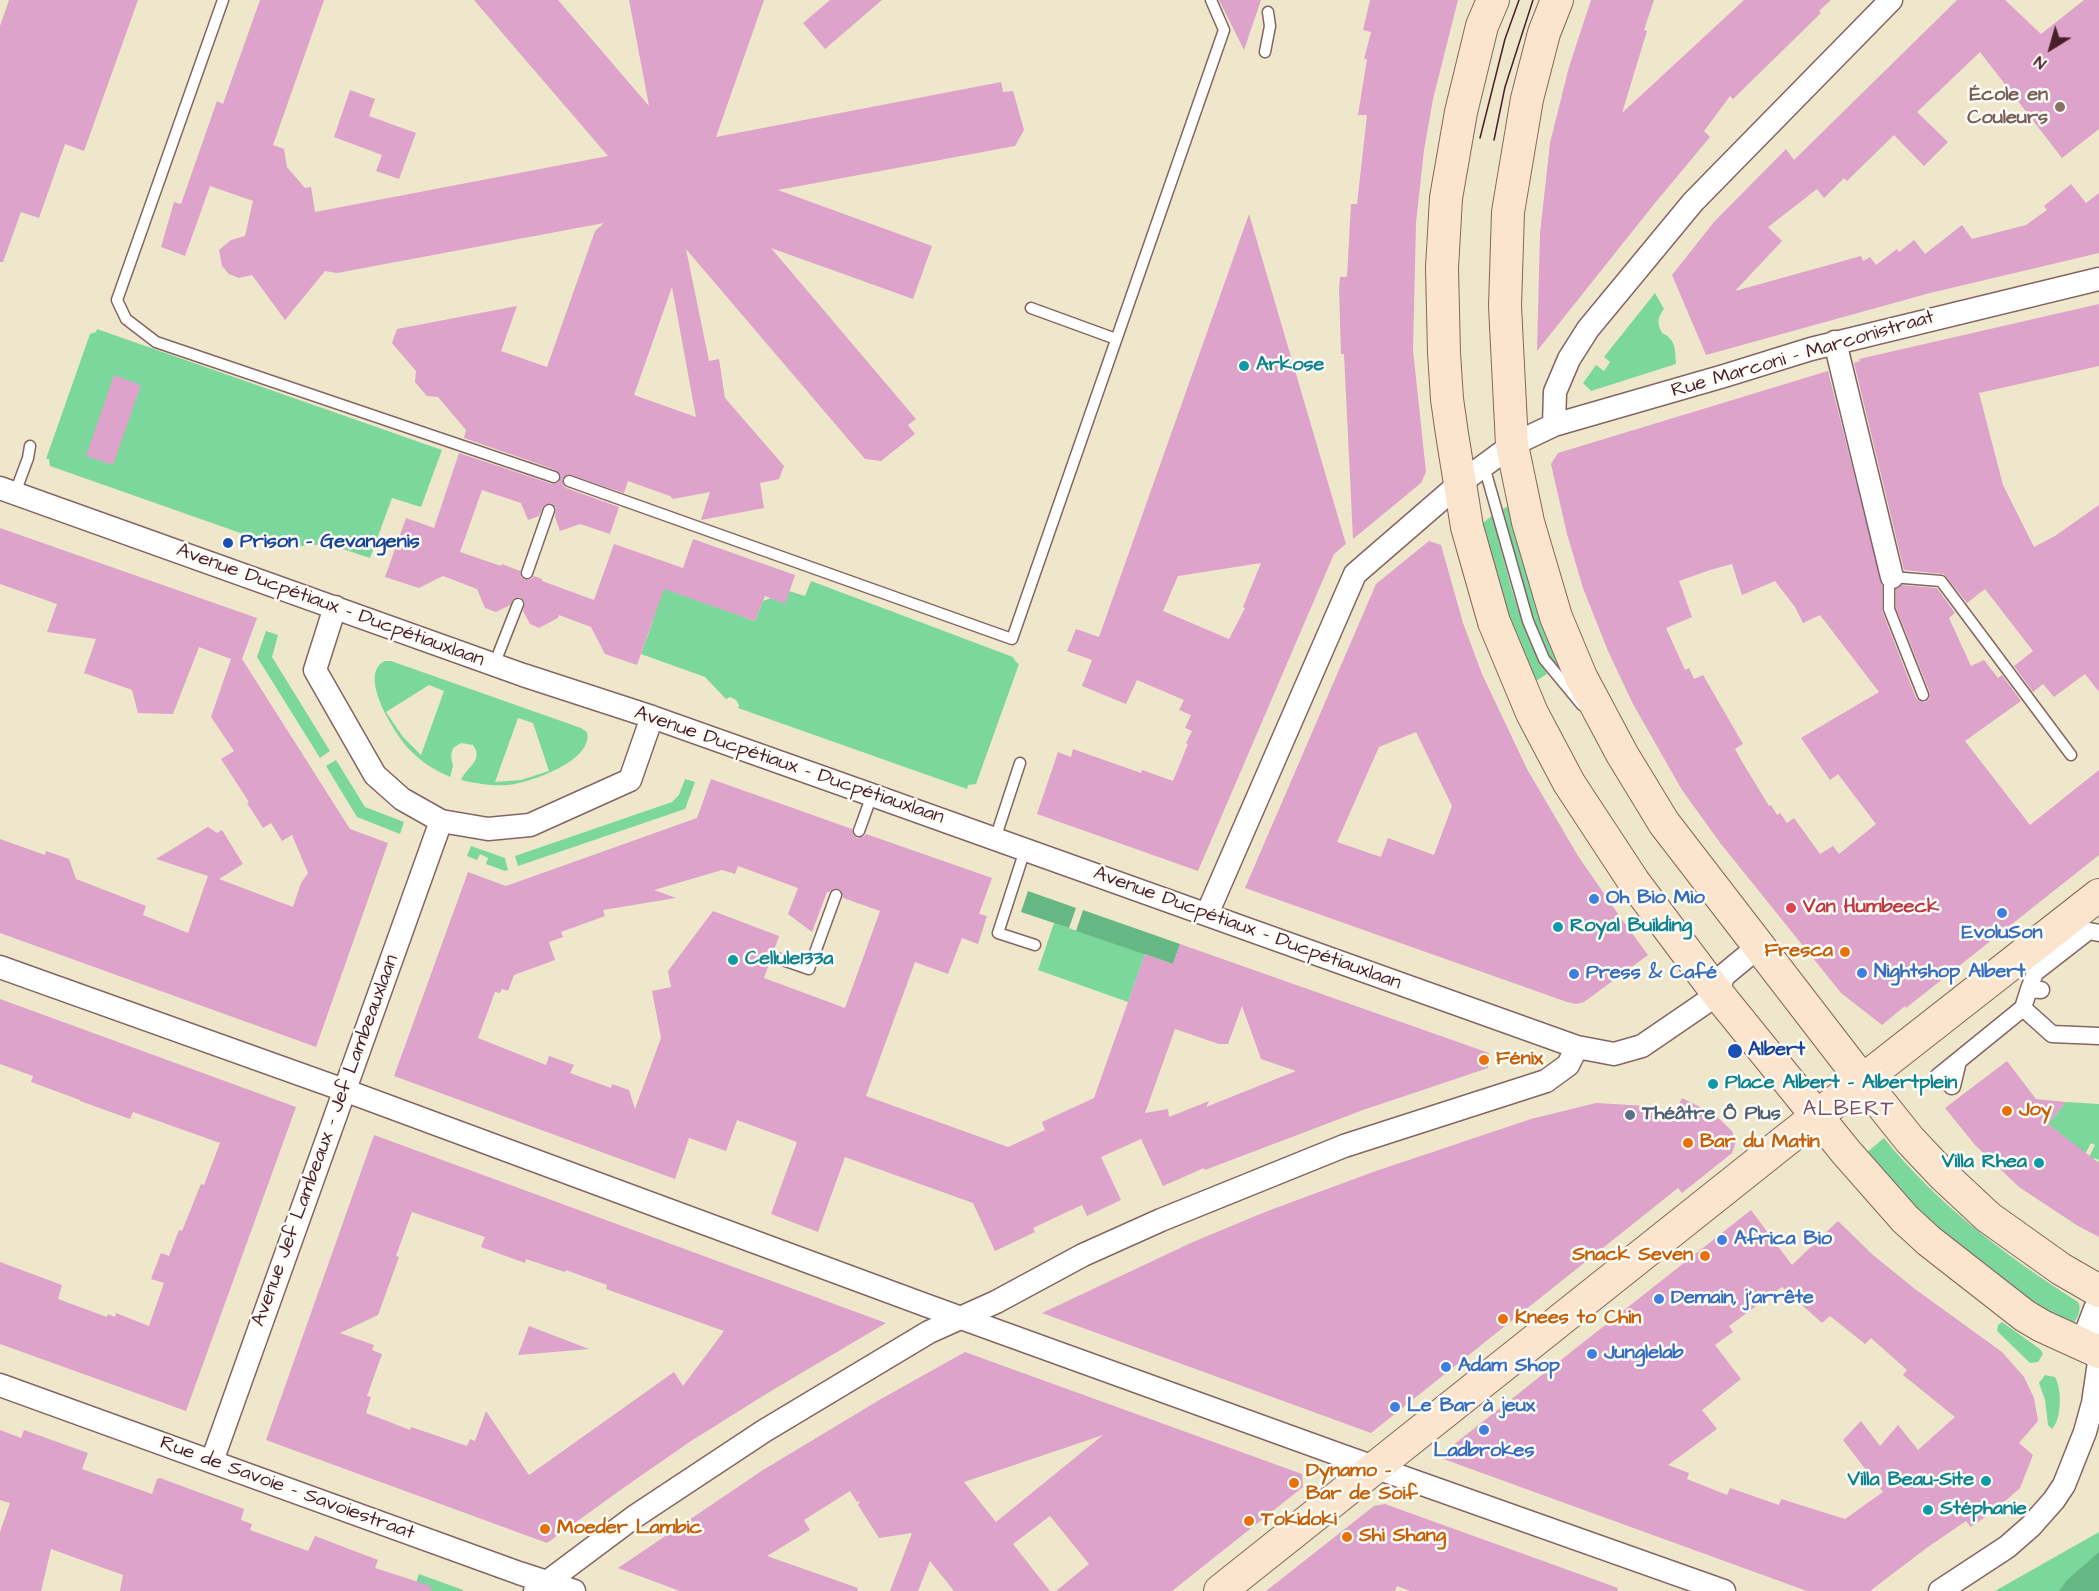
<!DOCTYPE html>
<html>
<head>
<meta charset="utf-8">
<style>
  body { margin:0 }
  #map { position:relative; width:2099px; height:1591px; overflow:hidden; background:#efe7cb; font-family:"Architects Daughter",sans-serif }
  canvas { display:block }
  .north { position:absolute; left:2021px; top:18px; width:60px; height:60px; -webkit-text-stroke:4px #fdfcf7; paint-order:stroke; rotate:217deg; font-size:16px; font-weight:700; line-height:24px; text-align:center; color:#4a1f2b }
  .north::after { content:''; display:block; margin:auto; width:21px; height:27px; background:#4a1f2b; clip-path:polygon(50% 0,100% 100%,50% 72%,0 100%) }
</style>
</head>
<body>
<div id="map">
<canvas width="2099" height="1591"></canvas>
<div class="north">N</div>
</div>
<script>
const g = document.querySelector('canvas').getContext('2d');
g.lineJoin = 'round';
function fillPath(path, color) { g.fillStyle = color; g.fill(path, 'evenodd'); }
function stroke(path, color, width, dash) { g.strokeStyle = color; g.lineWidth = width; g.lineCap = dash ? 'butt' : 'round'; g.setLineDash(dash || []); g.stroke(path); }
function drawText(font, color, halo, rows, align = 'center') {
  g.font = font + ' "Architects Daughter",sans-serif'; g.lineWidth = 5; g.setLineDash([]); g.textBaseline = 'middle'; g.strokeStyle = halo; g.fillStyle = color; for (const [text, x, y, turn = 0] of rows) {
    g.save(); g.translate(x, y); g.rotate((+turn || 0) * Math.PI / 180); g.textAlign = isNaN(turn) ? turn : align; if (halo) g.strokeText(text, 0, 0); g.fillText(text, 0, 0); g.restore();
  }
}
const green = new Path2D(`
  M1655,293L1664,309C1657,318 1657,323 1662,333C1676,339 1675,350 1676,364L1591,391L1583,383L1596,365L1604,371L1610,362L1604,357Z
  M97,329L442,450L421,507L392,498L370,558C339,548 326,540 293,548L292,545L287,544L283,548L50,466L49,459H46L90,334L96,332Z
  M1517,501L1577,684C1573,680 1566,677 1562,673C1536,650 1513,545 1503,509Z
  M1492,516C1507,569 1518,628 1547,674L1533,683L1514,638L1480,525Z
  M811,581L1013,657L1016,662L1019,664L976,784L968,785L967,789L738,708L739,705L736,700L730,697L726,699L705,677L641,654L653,621L642,617L663,588L755,621L763,601L789,591L805,596Z
  M266,631L278,635L272,657L330,751L320,758L257,657Z
  M385,661H391L581,728L587,732C594,761 529,783 508,785C492,786 477,784 461,780C467,766 484,761 473,745L461,743L453,748L451,756L453,766L450,777L448,776C434,770 420,761 410,750C396,736 356,674 385,661ZM429,685L444,691L421,755L403,737L386,712ZM518,718L533,723L549,771L521,780L495,782Z
  M336,760L365,807L404,822L400,834L357,817L326,766Z
  M685,779L695,782L685,809L518,866L515,856L672,802L679,795Z
  M471,846L505,858L508,870L505,871L486,864L488,858L480,854L477,860L467,856Z
  M1054,923L1145,954L1128,1002L1038,970Z
  M2066,1102L2099,1104V1166L2097,1165L2099,1160L2094,1158L2093,1162L2088,1159L2095,1145L2091,1143L2084,1156L2073,1144L2048,1124Z
  M1884,1138C1938,1205 2006,1256 2078,1302C2082,1308 2078,1319 2073,1323L2039,1311L1924,1221L1865,1154Z
  M2002,1322L2040,1349L2043,1354L2038,1362L2030,1363L1997,1331L1998,1325Z
  M2045,1375L2055,1377C2062,1389 2062,1419 2052,1429L2048,1425L2045,1400L2039,1383Z
  M2099,1532V1591H1995Z
  M419,1574L463,1590V1591H413Z`);
const forest = new Path2D(`
  M1028,891L1076,908L1069,928L1021,912Z
  M1083,910L1180,944L1173,964L1076,931Z
  M2099,1552V1591H2059L2067,1580Z`);
const building = new Path2D(`
  M9,0H138L84,151L65,144L39,218L21,212L3,262H0V26Z
  M260,0H324L273,145L284,149L287,167L305,188L311,187L315,212L608,156L474,0H558L649,106L629,0H764L716,137L1001,82L1003,92L1013,91L1024,130L1015,146L778,190L932,246L913,299L771,248L916,419L908,425L915,434L881,461L865,459L686,249L709,361L719,359L725,398L784,466L779,479L760,483L764,508L701,520L710,492L673,499L670,496L628,481L624,493L568,474L562,479L563,485L566,488L619,507L610,534L580,524L560,531L555,517L556,508L551,503L544,505L539,516L528,520L521,503L482,490L460,552L501,566L502,564L520,571L521,577L525,580L531,579L534,576L542,579V581L594,600L614,544L683,568L693,539L795,575L785,604L765,596L755,621L664,589L637,665L605,654L591,627L559,615L558,618L539,628L530,624L523,611L525,602L520,597L514,598L510,605L496,612L485,608L477,589L443,576L419,588L385,577L406,518L434,528L459,453L552,484L558,483L561,476L556,470L464,438L466,430L438,397L427,396L415,382L416,371L392,343L397,329L517,306L501,351L547,367L595,231L604,223L337,273L325,271L285,320L252,275L239,278L229,274L222,266L219,250L231,240L245,236L253,201L210,186L185,256L161,247L174,202L181,204L217,101L223,104ZM672,287L696,417L634,395Z
  M830,0H882L825,49L803,23Z
  M1219,0H1261L1244,50Z
  M1370,0H1458L1433,99L1424,150L1416,223L1413,350L1426,472L1421,483L1353,539L1344,354H1341L1339,288L1340,277H1347L1351,204H1357L1367,115H1358L1367,59H1364L1371,32L1363,30Z
  M1591,0H1654L1644,30L1647,31L1622,113L1744,0H1831L1819,11L1821,13L1733,99L1730,96L1704,131L1710,137L1655,203L1537,351L1540,233L1550,143L1569,67Z
  M1957,0H2005L2041,34L2084,0H2099V129L2062,158L1980,52L1917,112L1948,142L1924,166L1894,135L1847,181L1844,178L1824,198L1817,189L1768,227L1782,241L1735,291L1861,256L1863,261L1870,257L1876,265L1897,249L1899,252L1914,240L1925,254L1962,225L1972,239L2026,225L2047,210L2044,206L2071,184L2086,203L2099,193V253L1930,293L1706,355L1672,275L1714,222L1786,149L1794,160Z
  M350,90L375,99L369,116L416,133L399,179L376,171L382,155L334,137Z
  M1249,214L1346,544L1334,554L1198,871L1037,814L1058,752L1071,757L1073,749L1141,773L1142,770L1173,781L1188,744L1186,743L1192,731L1185,728L1191,715L1179,710L1184,700L1137,680L1126,704L1082,686L1092,660L1067,651L1076,629L1099,637ZM1261,563L1243,607L1245,608L1229,639L1163,611L1178,576Z
  M2099,304V366L1979,393L2003,485L2034,547L2055,536L2099,505V692L2085,674L2054,697L2043,684L2033,692L2014,666L2033,651L1985,589L1967,603L1944,574L1904,570L1854,363L1860,361L1859,359Z
  M1828,371L1882,585V611L1916,698L1919,701L1925,702L1929,699L1930,693L1896,608V589L1902,585L1937,588L1955,613L1949,618L1971,666L1984,660L1998,678L2002,675L2021,701L1965,741L2030,825L2099,770V855L1906,1008L1905,1006L1882,1025L1841,993L1721,844L1682,790L1633,704L1608,651L1583,588L1567,534L1551,464L1558,453ZM1732,564L1742,595L1775,581L1795,607L1803,623L1820,615L1879,692L1801,738L1830,780L1838,774L1876,824L1839,854L1833,846L1820,854L1794,818L1787,823L1780,813L1777,815L1771,805L1769,806L1741,760L1735,749L1743,744L1703,675L1694,679L1689,668L1685,670L1666,628L1692,617L1679,581L1710,570Z
  M114,375L141,385L113,465L86,456Z
  M0,528L257,618L242,659L350,829L388,843L316,1047L0,933V839L45,855L46,851L69,859L76,879L146,906L143,915L188,933L208,876L156,859L208,827L217,833L222,830L243,864L219,879L293,907L301,883L308,873L292,835L282,841L271,823L263,828L247,803L249,802L221,759L234,751L211,717L231,659L199,647L173,714L138,713L132,690L84,673L96,639L47,632L57,604L0,584Z
  M1429,541L1441,545L1463,623L1482,674L1527,769L1578,856L1623,921L1648,955L1584,1002L1576,1004L1567,1002L1245,888L1376,584ZM1416,732L1452,806L1434,855L1388,838L1381,857L1337,842L1379,747Z
  M711,779L852,829L853,835L857,838L863,837L866,834L992,878L979,914L987,916L978,944L962,938L948,974L915,962L866,1096L1008,1147L1045,1130L1042,1122L1094,1098L1145,954L1173,964L1180,944L1489,1053L1488,1068L1363,1110L1205,1170L1204,1168L1163,1186L1141,1139L1101,1157L1121,1200L1087,1216L1082,1205L1033,1228L1035,1232L995,1251L973,1203L845,1157L818,1232L771,1214L797,1142L737,1120L726,1151L689,1138L675,1179L394,1076L468,872L506,886L697,818ZM738,866L798,888L788,914L812,932L827,892H829L834,888L841,890L843,898L880,911L845,1008L764,978L779,936L713,911L668,971L671,987L652,991L661,1038L635,1109L629,1090L612,1084L611,1088L570,1073L574,1065L549,1056L546,1065L478,1038L495,992L500,993L502,989L508,991L514,975L555,960L549,942L563,937L561,932L605,916L603,910L676,898L654,890L722,870L735,874ZM1242,1006L1261,1059L1296,1071L1206,1107L1209,1101L1169,1117L1168,1109L1145,1113L1175,1029L1219,1044H1228Z
  M0,999L296,1107L186,1411L0,1344V1262L62,1285L58,1299L107,1317L108,1314L115,1317L116,1313L149,1326L164,1283L151,1279L161,1253L169,1256L179,1230L182,1231L201,1184L204,1185L220,1143L133,1112L130,1119L80,1101V1100L31,1082L33,1076L0,1064Z
  M2007,1061L2036,1099L2066,1102L2048,1124L2099,1163V1237L2078,1226L2019,1187L1975,1145L1945,1108Z
  M1682,1098L1714,1114L1732,1131L1736,1141L1732,1153L1682,1193L1678,1188L1371,1433L1042,1313L1193,1242L1265,1212L1373,1172L1531,1119L1596,1103L1647,1106L1645,1108L1673,1117Z
  M374,1135L565,1205L886,1323L771,1391L691,1441L629,1484L547,1543L266,1440ZM412,1212L485,1237L481,1247L525,1263L526,1259L565,1272L566,1270L607,1285L606,1289L724,1331L683,1386L674,1372L529,1475L486,1411L475,1441L470,1439L467,1446L411,1427L410,1430L387,1421L366,1413L371,1397L367,1396L382,1354L372,1350L374,1345L340,1333L378,1315L399,1257L396,1256Z
  M1751,1210L1792,1265L1838,1221L1873,1255L1915,1289L2002,1352L2024,1377L2034,1398L2038,1421L2019,1443L2033,1455L2020,1488L1995,1510L1971,1527L1966,1521L1928,1547L1870,1591H1807L1438,1457ZM1782,1287L1822,1323L1830,1316L1865,1344L1871,1338L1907,1370L1903,1375L1955,1417L1918,1450L1898,1425L1880,1446L1861,1421L1843,1440L1883,1492L1845,1519L1781,1499L1779,1505L1730,1488L1727,1495L1687,1479L1689,1473L1668,1465L1717,1429L1702,1410L1741,1379L1715,1345L1733,1332L1729,1326Z
  M529,1326L589,1349L518,1355Z
  M965,1352L1302,1474L1303,1487L1172,1591H1056L1089,1564L1050,1516L1013,1544L1050,1591H954L930,1561L918,1591H890L912,1533L879,1538L858,1505L860,1501L857,1502L850,1491L804,1520L810,1530L767,1556L858,1588L857,1591H680L618,1568L763,1470L881,1399ZM1103,1435L996,1522L964,1482Z
  M0,1430L21,1438L24,1430L88,1453L82,1469L152,1494L157,1479L160,1478L244,1509L241,1520L252,1524L250,1530L308,1551L315,1536L378,1560L375,1568L431,1586V1591H120L123,1575L51,1549L41,1591H0V1532L10,1503L0,1500Z
  M1385,1504L1618,1588L1617,1591H1410L1397,1586L1395,1591H1266L1374,1506Z`);
const service = new Path2D(`
  M223,0L117,300L126,319L156,342L554,477
  M1265,52L1270,26L1268,12
  M1031,308L1116,339
  M1484,466L1528,621L1544,659L1582,705
  M569,481L1012,639L1224,30L1211,0
  M15,493L28,458L30,446
  M527,573L549,510
  M494,665L518,604
  M1923,695L1889,609V587L1892,577L1941,581L2071,755
  M859,831L872,795
  M995,839L1020,763
  M1025,850L998,933L1035,945
  M780,959L809,969L836,895`);
const pedestrian = new Path2D(`
  M2029,989L2035,973L2089,931L2099,933
  M2023,1008L2052,1034L2099,1036
  M1938,1077L2023,1008L2029,989L2041,990
  M1952,1086L1958,1061`);
const minor = new Path2D(`
  M1835,342L1892,577
  M1554,425L1555,392L1569,359L1588,329L1693,202L1891,0
  M0,488L523,675L652,717L872,795L1577,1047L1614,1054L1642,1046L1718,994L1723,976L1758,947
  M335,607L315,670L375,775L402,799L441,821L488,829L530,825L630,780L652,717
  M1207,914L1355,574L1459,484L1512,445L1554,425L1724,376L1811,349L2099,279
  M0,967L344,1090L928,1306L1343,1456L1724,1591
  M2099,1307L2095,1309L2087,1330L2099,1349
  M0,1385L519,1573L574,1591
  M212,1461L441,821
  M535,1591L634,1517L764,1431L929,1332L996,1302L1083,1255L1161,1220L1344,1146L1546,1081L1568,1065L1577,1047
  M1940,1591L2007,1547L2031,1526L2054,1500L2064,1485L2085,1432L2093,1403L2099,1362`);
const secondary = new Path2D(`
  M1493,0L1482,26L1461,112L1446,198L1442,268L1444,353L1447,399L1452,434L1467,527L1494,622L1532,713L1569,783L1634,882L1718,994L1846,1152L1905,1219L1929,1241L2025,1316L2042,1326L2099,1352
  M1557,0L1544,33L1527,99L1508,212L1505,306L1512,445L1528,522L1556,617L1581,677L1622,754L1664,823L1862,1080L1910,1140L1943,1175L1988,1217L2061,1269L2099,1291
  M1220,1591L1780,1145L2099,895`);
const tram = new Path2D(`
  M1480,138L1505,39L1519,0
  M1494,140L1505,87L1533,0`);
const markers = [
  [2060,107,6,"#8d6e63"],
  [1244,366,6,"#0f9aa8"],
  [228,543,6,"#1a4fb4"],
  [1594,899,6,"#3f7fe0"],
  [1791,908,6,"#e0444e"],
  [2002,913,6,"#3f7fe0"],
  [1558,927,6,"#0f9aa8"],
  [1845,952,6,"#e8710a"],
  [733,960,6,"#0f9aa8"],
  [1862,973,6,"#3f7fe0"],
  [1574,974,6,"#3f7fe0"],
  [1735,1051,8,"#1a4fb4"],
  [1484,1060,6,"#e8710a"],
  [1713,1084,6,"#0f9aa8"],
  [2007,1111,6,"#e8710a"],
  [1630,1115,6,"#5c6f8a"],
  [1688,1143,6,"#e8710a"],
  [2039,1163,6,"#0f9aa8"],
  [1722,1240,6,"#3f7fe0"],
  [1705,1256,6,"#e8710a"],
  [1659,1299,6,"#3f7fe0"],
  [1503,1319,6,"#e8710a"],
  [1592,1354,6,"#3f7fe0"],
  [1446,1367,6,"#3f7fe0"],
  [1395,1407,6,"#3f7fe0"],
  [1484,1430,6,"#3f7fe0"],
  [1986,1481,6,"#0f9aa8"],
  [1294,1483,6,"#e8710a"],
  [1928,1510,6,"#0f9aa8"],
  [1249,1521,6,"#e8710a"],
  [545,1529,6,"#e8710a"],
  [1347,1537,6,"#e8710a"]
];
const educationNames = [
  ["École en",2048,96],
  ["Couleurs",2048,119]
];
const streetNames = [
  ["Rue Marconi - Marconistraat",1803,355,-16],
  ["Avenue Ducpétiaux - Ducpétiauxlaan",330,606,20],
  ["Avenue Ducpétiaux - Ducpétiauxlaan",789,766,19],
  ["Avenue Ducpétiaux - Ducpétiauxlaan",1247,929,20],
  ["Avenue Jef Lambeaux - Jef Lambeauxlaan",326,1141,-70],
  ["Rue de Savoie - Savoiestraat",287,1489,20]
];
const cultureNames = [
  ["Arkose",1256,366],
  ["Royal Building",1570,927],
  ["Cellule133a",745,960],
  ["Place Albert - Albertplein",1725,1084],
  ["Villa Rhea",2027,1163,"right"],
  ["Villa Beau-Site",1974,1481,"right"],
  ["Stéphanie",1940,1510]
];
const transitNames = [
  ["Prison - Gevangenis",240,543],
  ["Albert",1748,1051]
];
const shopNames = [
  ["Oh Bio Mio",1606,899],
  ["EvoluSon",2002,934,"center"],
  ["Nightshop Albert",1874,973],
  ["Press & Café",1586,974],
  ["Africa Bio",1734,1240],
  ["Demain, j'arrête",1671,1299],
  ["Junglelab",1604,1354],
  ["Adam Shop",1458,1367],
  ["Le Bar à jeux",1407,1407],
  ["Ladbrokes",1484,1452,"center"]
];
const healthNames = [
  ["Van Humbeeck",1803,908]
];
const foodNames = [
  ["Fresca",1833,952,"right"],
  ["Fénix",1496,1060],
  ["Joy",2019,1111],
  ["Bar du Matin",1700,1143],
  ["Snack Seven",1693,1256,"right"],
  ["Knees to Chin",1515,1319],
  ["Dynamo –",1306,1472],
  ["Bar de Soif",1306,1495],
  ["Tokidoki",1261,1521],
  ["Moeder Lambic",557,1529],
  ["Shi Shang",1359,1537]
];
const serviceNames = [
  ["Théâtre Ô Plus",1642,1115]
];
const neighbourhoodNames = [
  ["ALBERT",1849,1111]
];
fillPath(green, '#7cd79d');
fillPath(forest, '#65b884');
fillPath(building, '#dda3ca');
stroke(service, '#846563', 13);
stroke(pedestrian, '#846563', 19);
stroke(minor, '#846563', 25);
stroke(secondary, '#846563', 34);
stroke(service, '#fff', 10);
stroke(pedestrian, '#fff', 16);
stroke(minor, '#fff', 22);
stroke(secondary, '#fce5cf', 32);
stroke(tram, '#4a1f2b', 1.5);
for (const [x, y, r, color] of markers) { const dot = new Path2D(); dot.arc(x, y, r, 0, 2 * Math.PI); g.fillStyle = color; g.fill(dot); stroke(dot, '#fdfcf7', 2); }
drawText('bold 20px', '#785e54', '#fdfcf7', educationNames, 'right');
drawText('20px', '#4a1f2b', '#fdfcf7', streetNames);
drawText('bold 20px', '#0d838f', '#fdfcf7', cultureNames, 'left');
drawText('bold 20px', '#164399', '#fdfcf7', transitNames, 'left');
drawText('bold 20px', '#366cbe', '#fdfcf7', shopNames, 'left');
drawText('bold 20px', '#be3a42', '#fdfcf7', healthNames, 'left');
drawText('bold 20px', '#c56008', '#fdfcf7', foodNames, 'left');
drawText('bold 20px', '#4e5e75', '#fdfcf7', serviceNames, 'left');
g.letterSpacing = '1.5px';
drawText('21px', '#7d4d63', '#fdfcf7', neighbourhoodNames);
g.letterSpacing = '0px';
</script>
</body>
</html>
